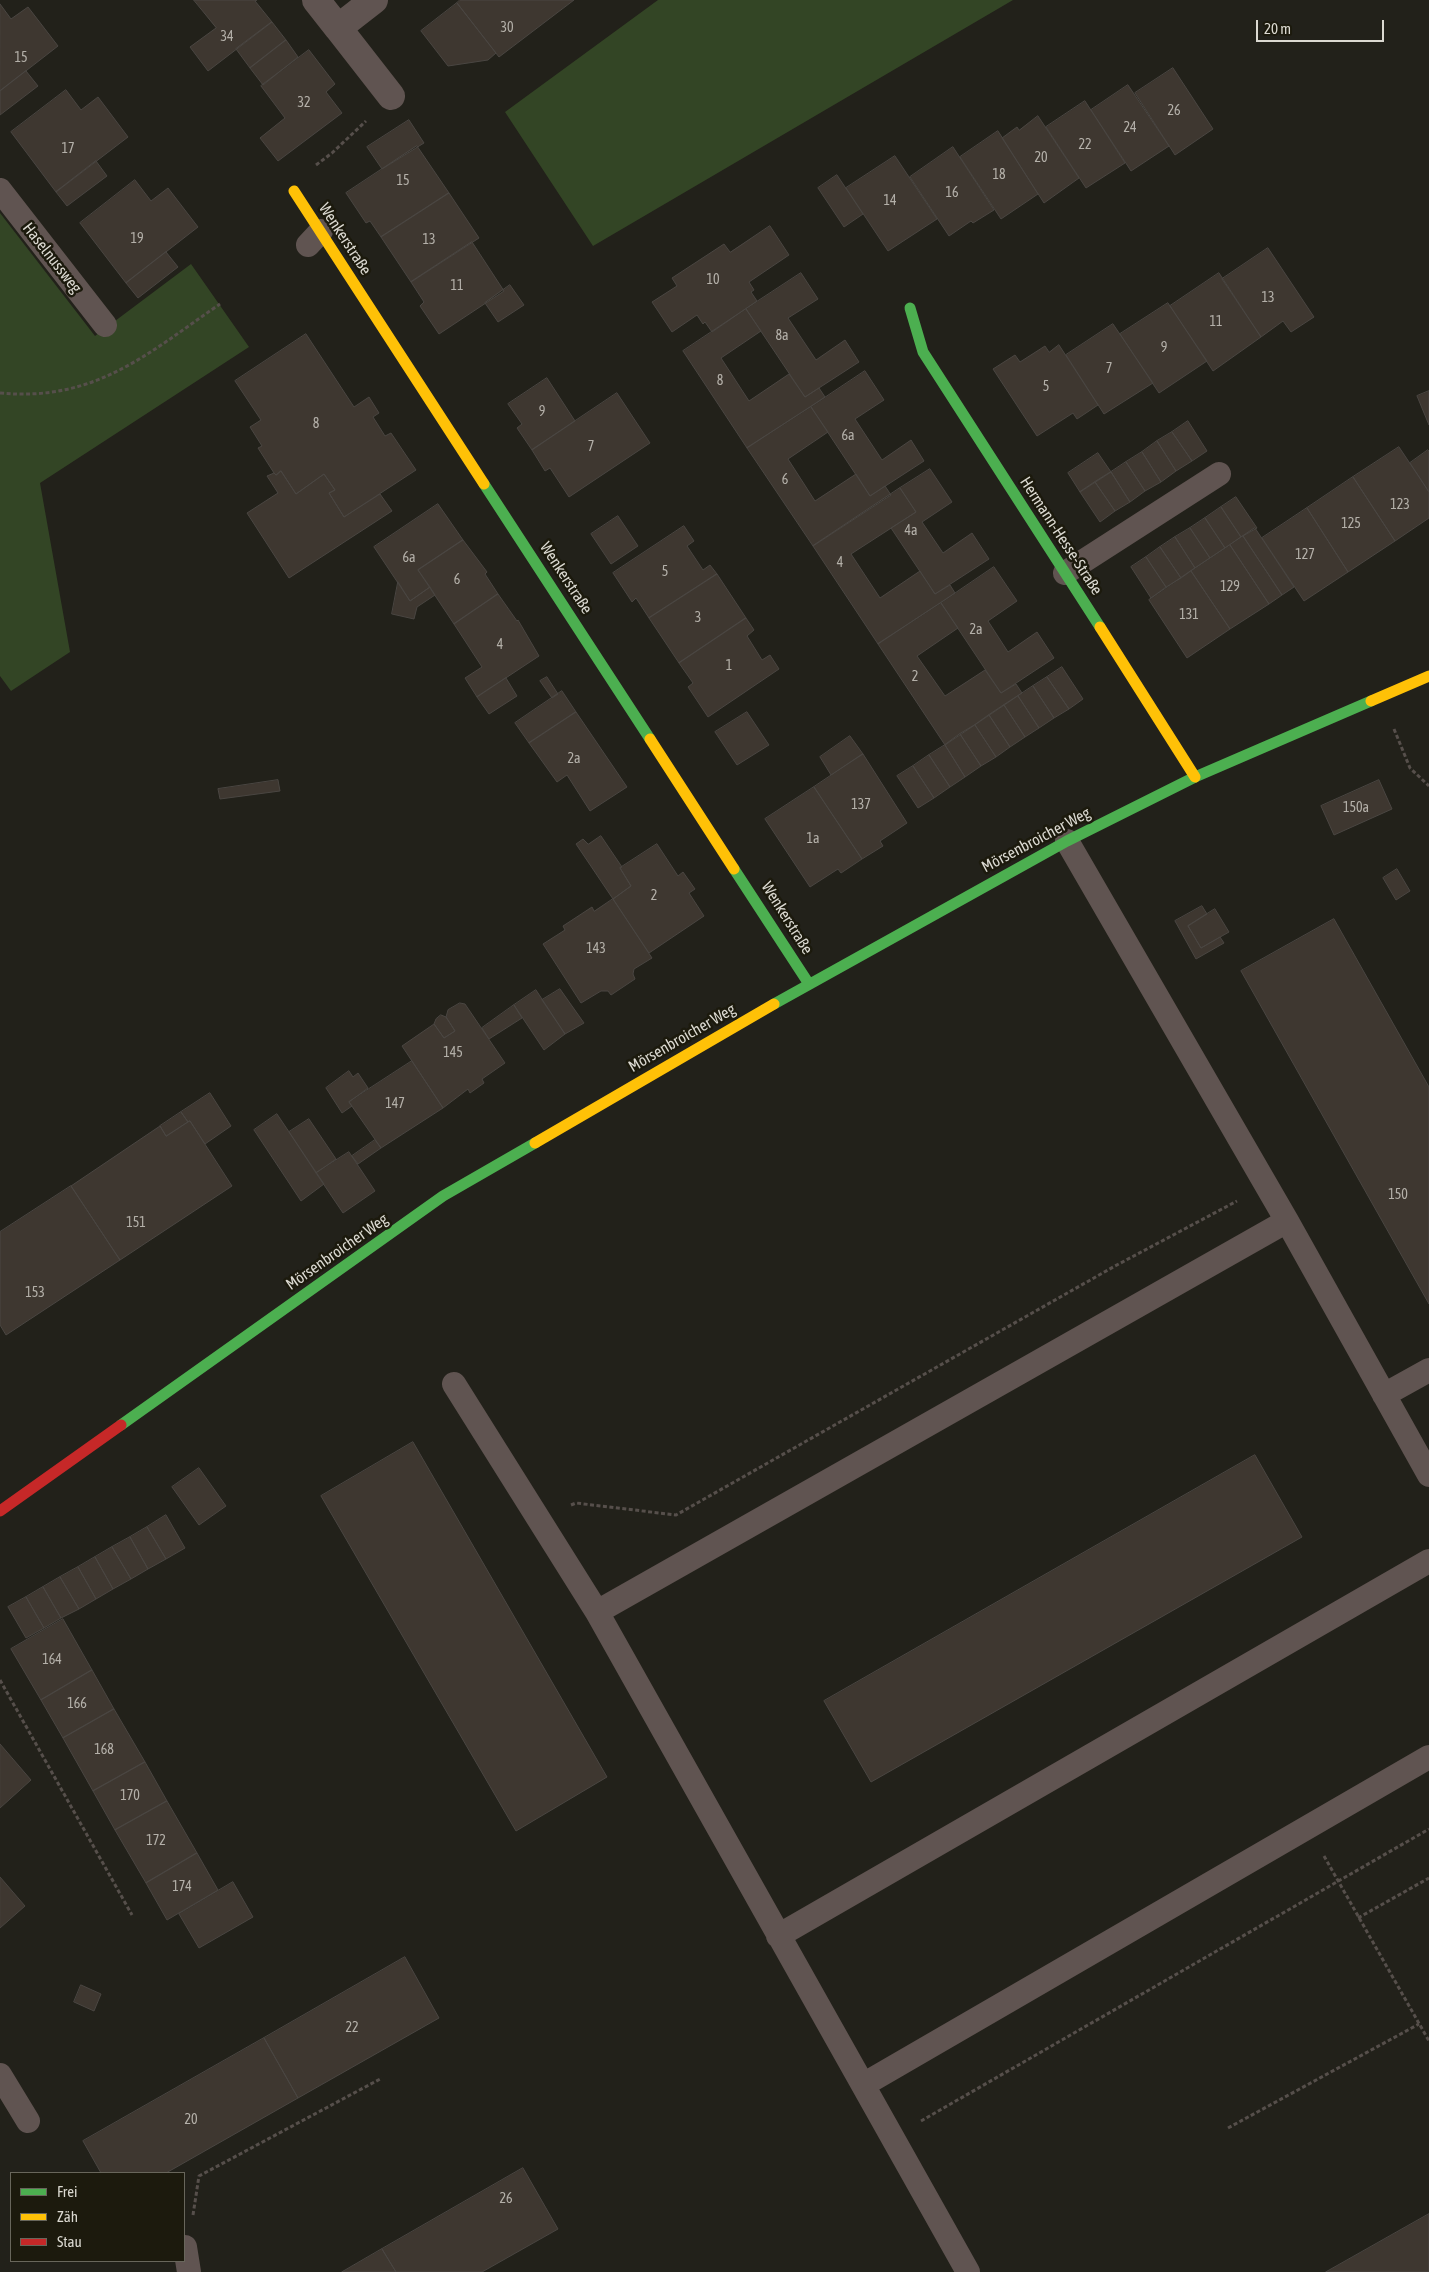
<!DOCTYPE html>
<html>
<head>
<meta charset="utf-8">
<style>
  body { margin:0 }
  #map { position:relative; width:1429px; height:2272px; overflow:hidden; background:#22211a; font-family:"Asap Condensed",sans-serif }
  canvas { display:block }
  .legend { position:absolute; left:10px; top:2172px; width:175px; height:90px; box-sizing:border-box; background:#1c1a0d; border:1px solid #68665b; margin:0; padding:6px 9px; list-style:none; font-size:15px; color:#dbd9d1 }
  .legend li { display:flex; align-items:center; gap:10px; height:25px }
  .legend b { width:25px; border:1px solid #68665b }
  .scale { position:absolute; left:1256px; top:20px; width:128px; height:22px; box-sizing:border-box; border:2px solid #dbd9d1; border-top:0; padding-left:6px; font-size:15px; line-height:18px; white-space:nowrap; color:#dbd9d1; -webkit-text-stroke:4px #1c1a0d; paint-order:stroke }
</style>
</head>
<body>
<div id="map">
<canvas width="1429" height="2272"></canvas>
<ul class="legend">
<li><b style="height:6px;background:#4caf50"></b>Frei</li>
<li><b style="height:6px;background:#ffc107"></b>Zäh</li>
<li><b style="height:6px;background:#c62828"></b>Stau</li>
</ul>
<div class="scale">20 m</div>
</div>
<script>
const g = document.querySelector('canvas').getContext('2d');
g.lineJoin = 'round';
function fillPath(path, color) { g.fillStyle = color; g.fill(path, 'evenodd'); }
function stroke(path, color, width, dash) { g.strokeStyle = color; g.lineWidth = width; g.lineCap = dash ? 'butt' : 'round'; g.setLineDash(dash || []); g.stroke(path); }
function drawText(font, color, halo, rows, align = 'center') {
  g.font = font + ' "Asap Condensed",sans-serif'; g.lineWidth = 5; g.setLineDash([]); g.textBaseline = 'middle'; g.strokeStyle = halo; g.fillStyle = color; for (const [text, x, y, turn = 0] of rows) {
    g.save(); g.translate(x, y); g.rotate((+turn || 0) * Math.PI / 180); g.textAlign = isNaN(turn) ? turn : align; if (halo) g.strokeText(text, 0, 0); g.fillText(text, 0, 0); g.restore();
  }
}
const green = new Path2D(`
  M658,0H1013L593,246L505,112Z
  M0,213L95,336L191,264L249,347L40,483L70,652L11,691L0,676Z`);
const building = new Path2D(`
  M194,0H257L255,1L272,22L208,71L190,47L216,28Z
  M460,0H574L499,57L457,3Z
  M457,3L496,53L488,60L448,66L421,31Z
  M0,4L11,19L28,7L58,46L0,91Z
  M272,22L286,40L250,68L236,49Z
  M286,40L298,57L263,85L250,68Z
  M309,50L335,84L326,92L342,113L278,161L260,138L285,118L261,86Z
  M1173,68L1213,129L1175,155L1135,93Z
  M26,71L38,86L0,115V91Z
  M1128,85L1169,146L1131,171L1091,110Z
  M66,90L81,110L98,97L128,137L56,192L11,132Z
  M1085,101L1125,163L1086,188L1046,127Z
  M1038,116L1079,178L1044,203L1002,138L1017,127L1019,130Z
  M409,120L424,143L382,169L367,147Z
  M998,131L1038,194L1001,219L960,157Z
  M417,146L449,193L381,237L370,221L366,223L346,193Z
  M953,147L994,210L973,223L971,221L949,236L910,177Z
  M895,156L937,219L888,251L846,188Z
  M96,161L107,176L67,206L56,192Z
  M837,175L863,214L844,227L818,188Z
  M135,180L151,201L168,188L198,227L126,283L80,223Z
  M449,193L479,238L411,282L381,237Z
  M770,226L789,255L749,282L754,290L751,292L757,301L712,332L705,322L703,324L697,315L672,332L652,302L677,286L672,278L724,244L730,252Z
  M472,242L504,291L439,334L420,306L424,302L411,282Z
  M1268,248L1314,317L1291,332L1283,321L1261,337L1222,279Z
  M166,252L178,267L138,298L126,283Z
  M801,273L818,299L788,318L816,360L845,340L859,362L805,397L746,309Z
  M1219,273L1261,337L1213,371L1170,306Z
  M510,285L524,305L498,322L485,303Z
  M1168,303L1207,361L1159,393L1120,334Z
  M746,309L761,331L721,358L749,401L789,374L805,397L819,388L825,397L747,448L683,351Z
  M1113,324L1153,383L1104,414L1066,355Z
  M306,334L354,407L369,397L379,413L373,417L385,436L391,433L416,470L344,517L329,493L335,490L324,474L296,494L281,471L276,475L274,473L258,448L262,446L250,427L261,420L235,381Z
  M1059,345L1098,405L1077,419L1073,413L1037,436L993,369L1015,355L1020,362L1045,346L1049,352Z
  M865,371L884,400L855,419L882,460L911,440L924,461L870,496L811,407Z
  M547,378L575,421L532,450L517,428L522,424L508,404Z
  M1429,391V425L1417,396Z
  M617,393L650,443L569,497L550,468L545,471L532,450Z
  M811,407L828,432L788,459L815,501L856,474L870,496L885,486L891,495L813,546L747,448Z
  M1188,421L1207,451L1192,461L1172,432Z
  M1172,432L1192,461L1176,471L1157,441Z
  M1157,441L1176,471L1161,482L1142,452Z
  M1399,447L1429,492V518L1395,541L1353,477Z
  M1428,450L1429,451V492L1410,463Z
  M1142,452L1161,482L1145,491L1126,462Z
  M1098,453L1111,472L1080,492L1068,473Z
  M1126,462L1145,491L1130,502L1111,472Z
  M930,469L952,502L922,522L943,553L972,533L989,559L935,594L891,528L916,512L900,488Z
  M281,471L296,494L324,474L335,490L329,493L344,517L380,494L392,511L289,578L247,513L278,493L267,476L274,473L276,475Z
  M1111,472L1130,502L1115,511L1095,482Z
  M1353,477L1395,541L1348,572L1307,508Z
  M1095,482L1115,511L1100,522L1080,492Z
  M900,488L916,512L851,554L880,598L920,571L935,594L950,585L955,593L878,644L813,546Z
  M1236,497L1257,528L1241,537L1221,507Z
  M438,504L463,540L418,570L430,587L410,601L374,547Z
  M1221,507L1241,537L1225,548L1205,518Z
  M1307,508L1348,572L1304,601L1262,538Z
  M618,516L638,546L611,564L591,534Z
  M1205,518L1225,548L1210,558L1190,528Z
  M684,526L694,541L687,546L703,570L710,565L717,574L649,618L636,598L632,602L613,573Z
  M1190,528L1210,558L1195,568L1175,537Z
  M1255,528L1294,587L1282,595L1243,536Z
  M1243,536L1282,595L1269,604L1230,545Z
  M1175,537L1195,568L1181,578L1160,547Z
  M463,540L487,572L485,574L498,594L454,624L418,570Z
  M1230,545L1269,604L1230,629L1191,571Z
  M1160,547L1181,578L1166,587L1146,557Z
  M1146,557L1166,587L1151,598L1131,567Z
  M994,567L1017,601L988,621L1008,652L1037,632L1054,658L1001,693L941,603Z
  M1191,571L1230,629L1187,658L1149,600Z
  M717,574L746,618L679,663L649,618Z
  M398,582L410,601L430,587L435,595L417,607L414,619L392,614Z
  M498,594L517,621L518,620L539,656L477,697L465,678L482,667L454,624Z
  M941,603L958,628L917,656L945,696L985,670L1001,693L1016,684L1022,693L945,745L878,644Z
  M746,618L754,630L747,636L762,660L770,655L779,669L708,717L688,687L693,683L679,663Z
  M1062,667L1083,699L1069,709L1047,677Z
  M547,677L558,694L552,698L540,681Z
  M1047,677L1069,709L1054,718L1033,686Z
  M506,678L517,696L489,714L477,697Z
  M1033,686L1054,718L1039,728L1018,696Z
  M562,691L576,712L529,743L515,723Z
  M1018,696L1039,728L1025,737L1004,705Z
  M1004,705L1025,737L1010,747L989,715Z
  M576,712L627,787L590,811L567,775L557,782L529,743Z
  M747,712L769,745L737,765L715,732Z
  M989,715L1010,747L996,757L975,725Z
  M975,725L996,757L981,766L960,734Z
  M960,734L981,766L965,777L945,745Z
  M850,736L863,754L831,775L820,757Z
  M945,745L965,777L950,787L929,755Z
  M863,754L907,823L880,841L883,846L862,859L814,787Z
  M929,755L950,787L934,798L913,766Z
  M913,766L934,798L918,808L897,776Z
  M278,780L280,791L220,799L218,789Z
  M1379,780L1392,809L1334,835L1321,806Z
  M814,787L862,859L841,873L838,869L810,887L765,819Z
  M601,836L622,867L620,868L631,886L613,899L576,844L583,839L588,844Z
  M657,844L678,876L683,872L695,889L689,893L704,916L649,953L613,899L631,886L620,868Z
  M1397,869L1410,891L1396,900L1383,878Z
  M613,899L652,958L634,969L633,974L635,979L611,995L608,991H601L581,1003L543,944L565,930L563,926L592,907L594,911Z
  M1202,906L1207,914L1188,926L1201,948L1220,937L1224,943L1196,959L1175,921Z
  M1215,909L1229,932L1201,948L1188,926Z
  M1334,919L1429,1087V1304L1241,971Z
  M560,989L584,1023L565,1034L542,1000Z
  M536,990L565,1034L544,1050L514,1005Z
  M460,1003L465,1004L505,1063L482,1079L484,1083L470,1093L468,1089L443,1108L402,1046L434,1024L444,1038L455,1031L446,1017L448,1010Z
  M514,1005L522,1018L489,1039L482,1028Z
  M441,1015L446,1017L455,1031L444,1038L434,1024L436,1019Z
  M412,1061L443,1108L381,1148L349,1102Z
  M349,1071L353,1077L358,1073L368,1088L349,1102L352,1106L342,1113L326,1088Z
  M210,1093L231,1126L205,1144L190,1121L188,1122L181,1112Z
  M181,1112L188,1122L166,1136L160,1126Z
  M277,1114L324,1184L301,1201L254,1130Z
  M309,1119L336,1159L316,1173L289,1132Z
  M190,1121L232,1186L120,1260L71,1186L160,1126L166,1136Z
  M375,1140L381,1148L358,1164L352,1156Z
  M349,1152L375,1191L343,1213L316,1173Z
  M71,1186L120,1260L6,1335L0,1325V1232Z
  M413,1442L607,1777L516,1831L321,1496Z
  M1255,1455L1302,1537L871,1782L824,1701Z
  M199,1468L226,1506L199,1525L172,1487Z
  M166,1515L185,1548L166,1559L147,1527Z
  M147,1527L166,1559L148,1569L130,1537Z
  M130,1537L148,1569L131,1579L112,1547Z
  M112,1547L131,1579L113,1589L95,1557Z
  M95,1557L113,1589L96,1599L78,1567Z
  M78,1567L96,1599L79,1609L60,1577Z
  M60,1577L79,1609L61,1618L43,1587Z
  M43,1587L61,1618L44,1628L26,1597Z
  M26,1597L44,1628L26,1638L8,1607Z
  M63,1619L92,1670L41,1700L11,1649Z
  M92,1670L114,1709L63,1738L41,1700Z
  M114,1709L145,1762L93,1791L63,1738Z
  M0,1744L31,1780L0,1808Z
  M145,1762L167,1801L115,1830L93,1791Z
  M167,1801L197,1853L146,1883L115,1830Z
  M197,1853L218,1890L167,1920L146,1883Z
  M0,1877L25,1906L0,1928Z
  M233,1882L253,1917L199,1948L179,1914Z
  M405,1957L439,2018L298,2098L264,2038Z
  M81,1985L101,1994L94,2011L74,2002Z
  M264,2038L298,2098L166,2173H101L83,2141Z
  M523,2168L558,2229L482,2272H396L382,2249Z
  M1429,2214V2272H1326Z
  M382,2249L396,2272H342Z`);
const path = new Path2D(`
  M316,165L332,153L366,121
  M0,393C95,402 147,354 220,304
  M1394,729L1410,768L1429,786
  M571,1505L576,1503L676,1515L1115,1266L1237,1201
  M0,1680L132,1915
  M1324,1856L1429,2041
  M1358,1918L1429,1878
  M921,2121L1429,1829
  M1228,2128L1419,2024
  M193,2215L199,2176L382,2078`);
const lane = new Path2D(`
  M0,190L105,325
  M308,245L321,231
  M1065,573L1219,474
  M1067,841L1287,1221L1429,1475
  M454,1384L597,1612L863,2085L1429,1757
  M1384,1395L1429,1370
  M597,1612L1287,1221
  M778,1936L1429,1561
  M0,2075L28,2121
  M863,2085L968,2272
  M185,2247L189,2272`);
const street = new Path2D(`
  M316,0L338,28L374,0
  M338,28L391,96`);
const fast = new Path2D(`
  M910,308L923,352L1100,627
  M484,484L650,739
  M734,869L809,984
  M774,1004L1067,841L1195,777L1371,701
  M121,1425L443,1196L535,1143`);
const slow = new Path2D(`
  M294,191L484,484
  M1100,627L1195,777
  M1371,701L1429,676
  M650,739L734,869
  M535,1143L774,1004`);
const jam = new Path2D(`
  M0,1511L121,1425`);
const numberNames = [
  ["30",507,28],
  ["34",227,37],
  ["15",21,58],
  ["32",304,103],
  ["26",1174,111],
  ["24",1130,128],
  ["22",1085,145],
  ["17",68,149],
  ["20",1041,158],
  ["18",999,175],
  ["15",403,181],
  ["16",952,193],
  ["14",890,201],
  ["19",137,239],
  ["13",429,240],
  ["10",713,280],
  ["11",457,286],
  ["13",1268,298],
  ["11",1216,322],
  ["8a",782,336],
  ["9",1164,348],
  ["7",1109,369],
  ["8",720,381],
  ["5",1046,387],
  ["9",542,412],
  ["8",316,424],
  ["6a",848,436],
  ["7",591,447],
  ["6",785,480],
  ["123",1400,505],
  ["125",1351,524],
  ["4a",911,531],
  ["127",1305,555],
  ["6a",409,558],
  ["4",840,563],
  ["5",665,572],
  ["6",457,580],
  ["129",1230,587],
  ["131",1189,615],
  ["3",698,618],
  ["2a",976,630],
  ["4",500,645],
  ["1",729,666],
  ["2",915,677],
  ["2a",574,759],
  ["137",861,805],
  ["150a",1356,808],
  ["1a",813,839],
  ["2",654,896],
  ["143",596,949],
  ["145",453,1053],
  ["147",395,1104],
  ["150",1398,1195],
  ["151",136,1223],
  ["153",35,1293],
  ["164",52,1660],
  ["166",77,1704],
  ["168",104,1750],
  ["170",130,1796],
  ["172",156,1841],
  ["174",182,1887],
  ["22",352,2028],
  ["20",191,2120],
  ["26",506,2199]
];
const streetNames = [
  ["Wenkerstraße",345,239,57],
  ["Haselnussweg",52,258,52],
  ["Hermann-Hesse-Straße",1061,536,57],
  ["Wenkerstraße",566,578,57],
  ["Mörsenbroicher Weg",1036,840,-28],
  ["Wenkerstraße",787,918,58],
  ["Mörsenbroicher Weg",682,1038,-30],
  ["Mörsenbroicher Weg",337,1252,-35]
];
fillPath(green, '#334525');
fillPath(building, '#3e3730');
stroke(building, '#4a4642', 1);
stroke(path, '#564f4b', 3, [4, 2.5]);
stroke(lane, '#605451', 24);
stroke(street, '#605451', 28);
stroke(fast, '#4caf50', 11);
stroke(slow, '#ffc107', 11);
stroke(jam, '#c62828', 11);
drawText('14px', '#b4b0a9', null, numberNames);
drawText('16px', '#dbd9d1', '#1c1a0d', streetNames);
</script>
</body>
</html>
